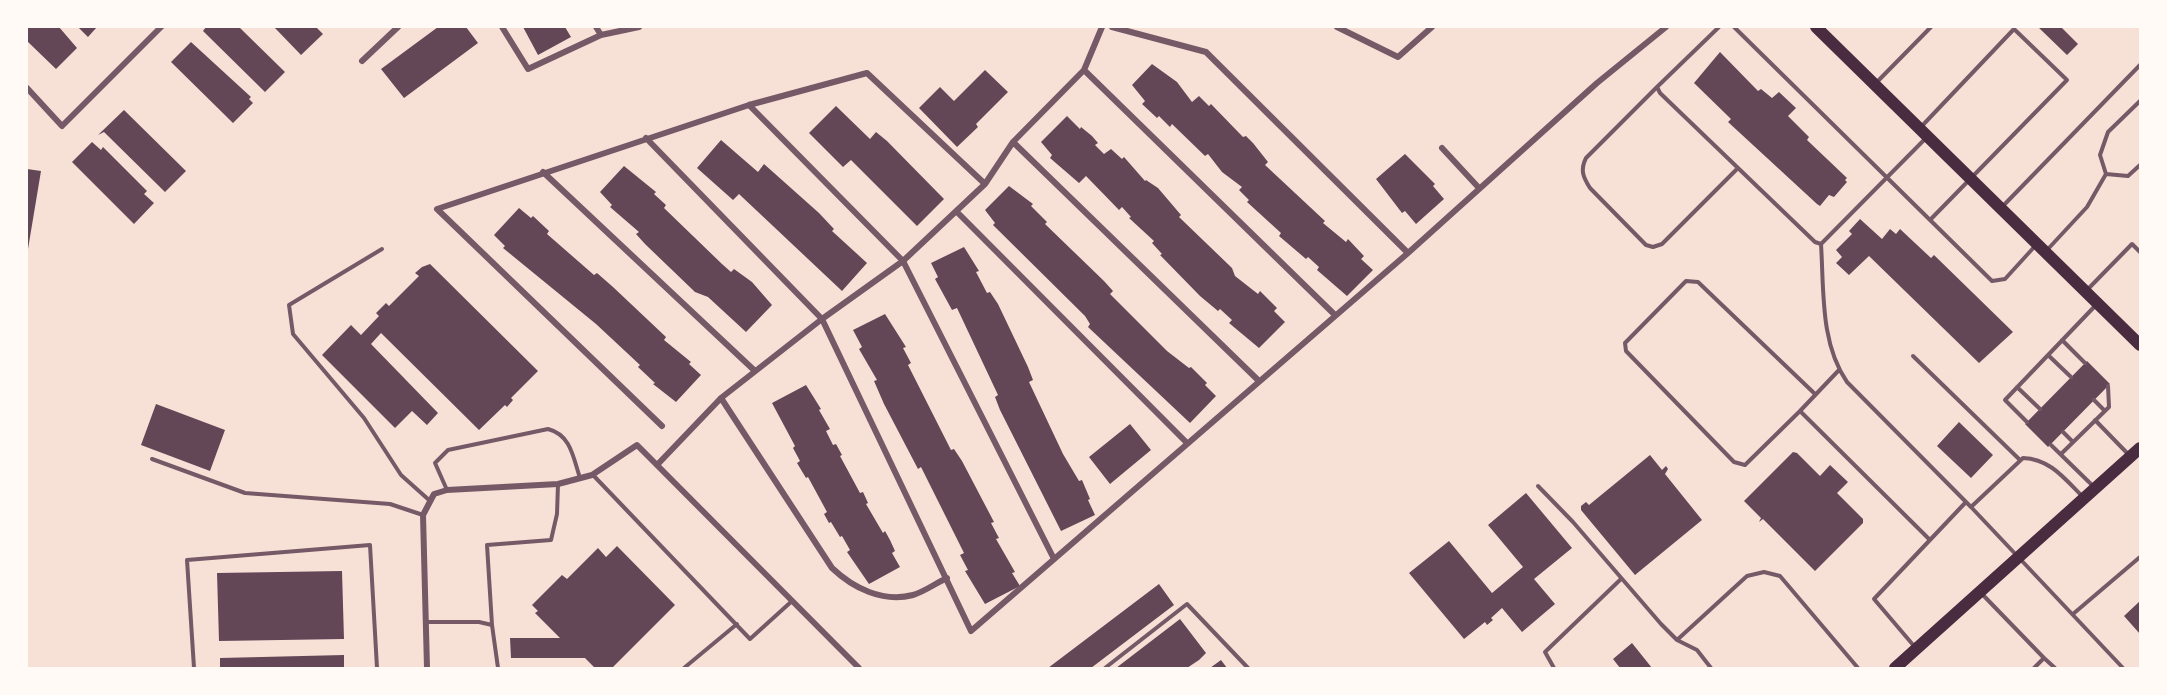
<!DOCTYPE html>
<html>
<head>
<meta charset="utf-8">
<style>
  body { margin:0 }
  #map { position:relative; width:2167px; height:695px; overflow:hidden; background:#f7e1d7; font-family:"Public Sans",sans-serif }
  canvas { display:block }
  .frame { position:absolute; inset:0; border:28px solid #fffaf5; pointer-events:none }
</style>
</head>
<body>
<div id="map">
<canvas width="2167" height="695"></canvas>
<div class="frame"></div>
</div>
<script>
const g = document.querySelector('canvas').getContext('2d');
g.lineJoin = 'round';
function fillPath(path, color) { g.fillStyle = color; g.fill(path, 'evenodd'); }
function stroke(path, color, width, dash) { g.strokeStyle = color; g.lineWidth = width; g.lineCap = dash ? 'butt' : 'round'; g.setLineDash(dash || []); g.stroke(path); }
const building = new Path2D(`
  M27,27H59L77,48L56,69L27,41Z
  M78,27H97L88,37Z
  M206,27H239L285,72L265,92L203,31Z
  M274,27H316L323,34L301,55Z
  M438,27H466L478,43L404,98L381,69Z
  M523,27H565L571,37L538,55Z
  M2038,27H2061L2078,44L2067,55Z
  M191,42L251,97L249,99L253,103L233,123L171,62Z
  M1720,52L1758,91L1761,89L1772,98L1779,92L1796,108L1788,116L1809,137L1807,140L1847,178L1845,180L1847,182L1834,197L1829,195L1820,206L1817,204L1728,122L1731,119L1694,83Z
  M1152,64L1177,82L1192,102L1199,96L1209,106L1211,104L1243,137L1246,136L1253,143L1268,162L1265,165L1325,221L1323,223L1346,242L1348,239L1364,256L1361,259L1373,270L1347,296L1317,270L1319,267L1308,257L1306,259L1279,236L1281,233L1247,202L1249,200L1239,190L1242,187L1222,172L1208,154L1205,156L1172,124L1170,127L1159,116L1157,118L1142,104L1145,101L1132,85Z
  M985,70L1008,92L976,124L978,127L957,147L919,108L940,87L954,101Z
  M836,106L870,139L876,132L887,141L944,199L917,226L851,160L843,167L809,133Z
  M124,110L186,171L165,192L104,132L98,135Z
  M1067,116L1080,129L1081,127L1092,136L1098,143L1095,145L1104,154L1111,149L1122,159L1124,157L1145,181L1146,180L1158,188L1181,215L1179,217L1232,268L1235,276L1258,294L1260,291L1277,308L1274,311L1285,322L1259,348L1229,323L1232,320L1220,309L1218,311L1200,296L1160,255L1162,254L1152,243L1154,241L1129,218L1131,217L1122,207L1119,210L1086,176L1079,183L1050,158L1052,155L1041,142Z
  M721,140L758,172L764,164L819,213L834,229L832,231L867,263L842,291L739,194L733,200L697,168Z
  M92,142L101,150L103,147L147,191L144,194L154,203L134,224L72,162Z
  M1405,154L1435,184L1433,186L1444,199L1416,224L1405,211L1402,213L1376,179Z
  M624,166L656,192L654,194L666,205L664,208L722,264L731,272L734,269L752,282L772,305L746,332L708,297L695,292L645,244L636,234L639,232L610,207L612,205L600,192Z
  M27,169L41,171L28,249H27Z
  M1009,186L1033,204L1031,206L1047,222L1045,224L1104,281L1113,291L1110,294L1167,351L1189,368L1191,367L1207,383L1205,385L1216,396L1190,423L1088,327L1090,324L1085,316L993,225L995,223L985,210Z
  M519,208L531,218L533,216L549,231L547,234L594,275L597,273L613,287L666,337L664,340L691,362L689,364L701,375L676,402L653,384L655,383L638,367L640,365L596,324L503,248L505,246L494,235Z
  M1860,219L1882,239L1890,229L1896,234L1900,229L1931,258L1934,255L2013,332L1979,363L1869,256L1849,275L1836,263L1842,257L1836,250L1852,234L1849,231Z
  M964,247L979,271L976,272L987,293L990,292L998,304L1028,367L1033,380L1029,382L1063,454L1079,481L1082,480L1090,499L1088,500L1095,515L1061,531L1000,410L995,397L998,395L957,308L952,310L935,279L938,277L931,263Z
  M430,264L538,371L511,398L513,400L507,407L505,405L479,430L381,333L371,344L438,413L427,425L412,411L395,428L322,355L351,325L361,335L379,316L376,313L386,303L389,306L419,276L415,273L422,267Z
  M885,314L906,347L903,348L911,363L908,365L951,450L954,449L962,461L994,522L991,523L999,538L996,539L1015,572L1012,573L1020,586L985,604L965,571L968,570L960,555L964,553L921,467L918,469L884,404L874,381L877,380L859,349L862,347L853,330Z
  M2087,361L2110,384L2048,447L2025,424Z
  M806,385L821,409L819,410L830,429L826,431L833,445L836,444L842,455L840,456L860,493L863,492L868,503L866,504L883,533L885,531L890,540L895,551L892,553L900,567L869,584L847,552L850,550L842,536L840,537L831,522L829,523L824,514L827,512L808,477L806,478L797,463L800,461L793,448L795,446L772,403Z
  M156,404L225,430L210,471L141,445Z
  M1959,422L1993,455L1971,478L1937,446Z
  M1130,424L1151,450L1110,484L1089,457Z
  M1793,452L1797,453L1820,476L1830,465L1848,482L1837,493L1863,519V523L1815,571L1763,519L1759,522L1761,518L1744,501Z
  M1650,455L1662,470L1666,466L1668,469L1665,474L1702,520L1635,575L1581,510V506L1586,502L1589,505Z
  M1526,493L1572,548L1534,579L1555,604L1522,632L1502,608L1491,618L1493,620L1487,625L1485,622L1464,639L1409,573L1449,541L1492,593L1523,567L1488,525Z
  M617,546L675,605L612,668H595L585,658H511L510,638H560L535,613L538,611L532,605L562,575L567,579L598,548L606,557Z
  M342,571L344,639L219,641L217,573Z
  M1159,584L1174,605L1091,668H1048Z
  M2140,601V634L2124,616Z
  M1180,619L1206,653L1199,660L1187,668H1116Z
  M1632,643L1652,668H1620L1613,659Z
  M344,655V668H220V658Z
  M1221,660L1227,668H1210Z`);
const service = new Path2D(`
  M1719,27L1657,87L1660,93L1815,242L1821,244L1925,139
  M1734,27L1992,281L2005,279L2036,245
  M1875,84L1931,27
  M1657,87L1586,158C1580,170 1583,177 1590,188L1646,245L1653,247L1662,244L1738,168
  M1920,128L2014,29L2067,80L1930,220
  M2106,174L2128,176L2140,165
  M2001,208L2140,65
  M1821,244C1824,290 1820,343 1847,382L1971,507L2123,668
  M382,249L289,305L293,334L364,418L401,475L429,500
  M2048,249L2087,207L2106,174L2100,155L2108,132L2140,101
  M2088,289L2132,244L2140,252
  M2062,340L2085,363
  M2048,355L2071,377
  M1913,356L2020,460
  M1839,370L1800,411L1929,539
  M2017,387L2040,409
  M2094,400L2105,411
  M1800,411L1745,465L1734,462L1626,351L1625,343L1686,281L1698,282L1815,394
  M2095,420L2128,454
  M2027,422L2005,400L2095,306
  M2063,432L2073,442
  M2051,445L2093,486
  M2061,454L2109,407L2108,386
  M152,459L245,493L390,504L423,515
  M593,475L750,639L792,601
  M1538,486L1573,522L1661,624L1677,640L1697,650L1711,668
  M447,490L435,463L448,450L548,429C571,435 573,457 580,478
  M1971,507L2023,458C2050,459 2064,478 2082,496
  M1982,594L2044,658
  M2073,614L2140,557
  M426,622H479L492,625L498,668
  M492,625L487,545L551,540L557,514L558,484
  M1677,640L1747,576L1764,572L1780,576L1858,668
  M1914,646L1874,599L1966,502
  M194,668L187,560L370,545L377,668
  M684,668L737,624
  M1105,668L1187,604L1248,668
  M1554,668L1545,652L1621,579
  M2034,668L2044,658L2055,668`);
const minor = new Path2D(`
  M502,27L528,69L601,35L639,27
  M596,27L601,35
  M1112,27L1206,52L1408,253
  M1337,27L1398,57L1432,27
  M362,61L398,27
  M1084,70L1335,315
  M27,88L62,126L161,27
  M749,105L903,261L1054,559
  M646,138L822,319L971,631L1408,253L1597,83L1666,27
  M1013,142L1259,381
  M1442,148L1479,188
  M543,172L755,371
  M957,212L1187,443
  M721,398L832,568C853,588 883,603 913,595C924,592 936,583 947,578
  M662,426L437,209L749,105L867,73L985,184
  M657,465L721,398L822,319L903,261L985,184L1013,142L1084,70L1102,27
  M427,668L423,515L434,494L447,490L558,484L592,475L637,445L859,668`);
const primary = new Path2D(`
  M1816,27L2140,345
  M1895,668L2140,448`);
fillPath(building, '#644757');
stroke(service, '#755966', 4);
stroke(minor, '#755966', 6);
stroke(primary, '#4a2c40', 12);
</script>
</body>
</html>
